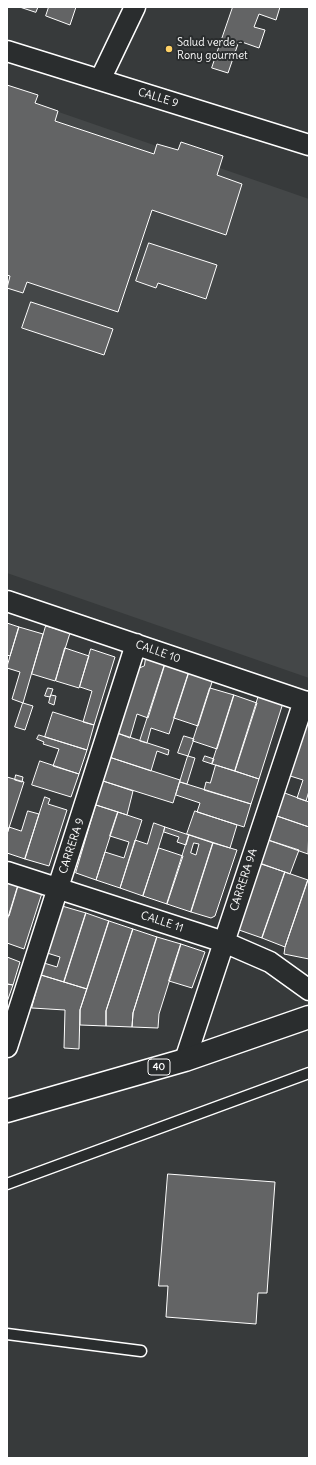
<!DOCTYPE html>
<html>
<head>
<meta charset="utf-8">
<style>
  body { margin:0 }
  #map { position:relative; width:316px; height:1465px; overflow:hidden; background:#373a3b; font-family:Delius,sans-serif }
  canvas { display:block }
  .frame { position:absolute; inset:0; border:8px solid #fff; pointer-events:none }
</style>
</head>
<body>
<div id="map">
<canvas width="316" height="1465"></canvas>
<div class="frame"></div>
</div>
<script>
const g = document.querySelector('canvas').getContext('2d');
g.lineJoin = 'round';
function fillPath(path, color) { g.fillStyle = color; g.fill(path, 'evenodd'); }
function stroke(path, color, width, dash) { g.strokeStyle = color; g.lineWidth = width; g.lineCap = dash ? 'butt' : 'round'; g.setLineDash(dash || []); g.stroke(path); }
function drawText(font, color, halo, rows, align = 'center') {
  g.font = font + ' Delius,sans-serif'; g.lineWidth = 4; g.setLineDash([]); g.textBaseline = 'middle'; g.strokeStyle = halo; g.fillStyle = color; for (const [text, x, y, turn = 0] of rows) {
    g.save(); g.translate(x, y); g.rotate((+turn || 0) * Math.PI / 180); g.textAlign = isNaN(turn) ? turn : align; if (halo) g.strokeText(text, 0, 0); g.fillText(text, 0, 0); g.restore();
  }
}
const built = new Path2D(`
  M7,94L309,199V678L7,573Z`);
const building = new Path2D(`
  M20,7H38L36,12Z
  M49,7H76L70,25L46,16Z
  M233,7H280L276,20L259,14L254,27L265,30L259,48L239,41L228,73L212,68Z
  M7,85L38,95L35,103L58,111L55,121L154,154L157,144L178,150L181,142L223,156L217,175L242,184L226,235L152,210L118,312L27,282L23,293L7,288L10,276L7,275Z
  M149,243L217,265L206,299L158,283L156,288L136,281Z
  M31,302L113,329L104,355L22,328Z
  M7,623L19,627L10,656L7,655Z
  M46,626L70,633L55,681L32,674Z
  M19,627L43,634L23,703L12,699L20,672L7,668Z
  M65,648L89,656L79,688L56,681Z
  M91,649L115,657L94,725L83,722L92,691L80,687Z
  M146,658L165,664L148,718L137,714L130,738L117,733L137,669L144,666Z
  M165,664L189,672L169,734L151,728L147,743L140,741Z
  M189,672L213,679L198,726L174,718Z
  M48,688L53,689L50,697L45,696Z
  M210,688L234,695L217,749L193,741Z
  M51,695L56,696L54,705L49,703Z
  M234,695L257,703L235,771L212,764Z
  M259,695L283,703L259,779L235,771Z
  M23,703L33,706L25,730L15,727Z
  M53,712L94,725L87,750L45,737Z
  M304,724L309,726V791L306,801L297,798L303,780L287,775Z
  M117,733L169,750L168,755L157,751L151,771L109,757Z
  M39,735L87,750L79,774L53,766L59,749L43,744L44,742L37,739Z
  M184,736L194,739L188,756L178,753Z
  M188,756L195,758L187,784L180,782Z
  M205,756L214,759L212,764L203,761Z
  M109,757L180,780L173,803L103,781Z
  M40,761L79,774L71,797L32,785Z
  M216,765L259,779L251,804L204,790L206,782L210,783Z
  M16,775L23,777L22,782L15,780Z
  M7,777L24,782L7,834Z
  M103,781L133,791L127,815L96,805Z
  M180,782L251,804L244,827L197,812L200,803L176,795Z
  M282,792L309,802V827L274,815Z
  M45,797L50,799L48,804L67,810L49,866L25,859Z
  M96,805L118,812L96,880L76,873Z
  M28,811L39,814L25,859L7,853V834L9,827L21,831Z
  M195,811L237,825L230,848L187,834Z
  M118,812L142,820L120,888L96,880L105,852L124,858L129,842L110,836Z
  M274,815L309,827L308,854L265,839Z
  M154,823L165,827L143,896L120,888L135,840L147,844Z
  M165,827L189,835L186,845L177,842L179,837L164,832Z
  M189,835L213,843L191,912L167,904ZM194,843L199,844L196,855L191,853Z
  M265,839L299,850L290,874L257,862Z
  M213,843L237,850L215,916L211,918L191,912Z
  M159,848L183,856L167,904L143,896Z
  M261,864L285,872L262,938L239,930Z
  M285,872L308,880L285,947L262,938Z
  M308,880H309V959L284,954L285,947Z
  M7,883L18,886L9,916L7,915Z
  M18,886L42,893L24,949L7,943V921Z
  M62,906L86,913L64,982L41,975L44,963L57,967L60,957L47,953Z
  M86,913L109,921L87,989L64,982Z
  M109,921L133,929L106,1011V1026L80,1025V1010Z
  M133,929L157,937L133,1013L132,1027L106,1026V1011Z
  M157,937L181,944L159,1014L158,1028L132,1027L133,1013Z
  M181,944L205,952L192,988L169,981Z
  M7,957L20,962L13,985L7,984Z
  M41,975L87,989L80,1010L79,1049L64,1048L65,1010L32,1008Z
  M7,984L13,985L7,1002Z
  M168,1174L275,1182L267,1293H258L256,1324L166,1317L168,1286H159Z`);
const service = new Path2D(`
  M7,1184L309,1073
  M7,1334L141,1351`);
const minor = new Path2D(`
  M7,51L309,145
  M100,80L135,7
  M7,601L309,703
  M7,872L224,942L270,962L309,990
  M7,1047L136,644
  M185,1060L304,701`);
const trunk = new Path2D(`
  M7,1111L185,1060L309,1017`);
const markers = [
  [169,49,4,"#ffd166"]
];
const shields = [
  [159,1067,22]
];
const shieldNames = [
  ["40",159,1067]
];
const poiNames = [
  ["Salud verde -",177,43],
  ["Rony gourmet",177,56]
];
const streetNames = [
  ["CALLE 9",158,98,17],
  ["CALLE 10",158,652,19],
  ["CARRERA 9",72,846,-72],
  ["CARRERA 9A",244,880,-72],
  ["CALLE 11",162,922,18]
];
fillPath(built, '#444748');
fillPath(building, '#636465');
stroke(building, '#fff', 1);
stroke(service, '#fff', 13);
stroke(minor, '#fff', 23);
stroke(trunk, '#fff', 25);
stroke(service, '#2a2d2e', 10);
stroke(minor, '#2a2d2e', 20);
stroke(trunk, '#2a2d2e', 22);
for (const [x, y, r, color] of markers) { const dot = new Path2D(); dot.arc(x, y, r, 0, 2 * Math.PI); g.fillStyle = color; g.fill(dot); stroke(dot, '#2a2d2e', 1.5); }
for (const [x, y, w] of shields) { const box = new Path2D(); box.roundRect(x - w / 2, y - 8, w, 16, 3); g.fillStyle = '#2a2d2e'; g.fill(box); stroke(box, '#fff', 1); }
drawText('bold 10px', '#fff', null, shieldNames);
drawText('11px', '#fff', '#2a2d2e', poiNames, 'left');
drawText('11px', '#fff', '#2a2d2e', streetNames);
</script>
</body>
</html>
